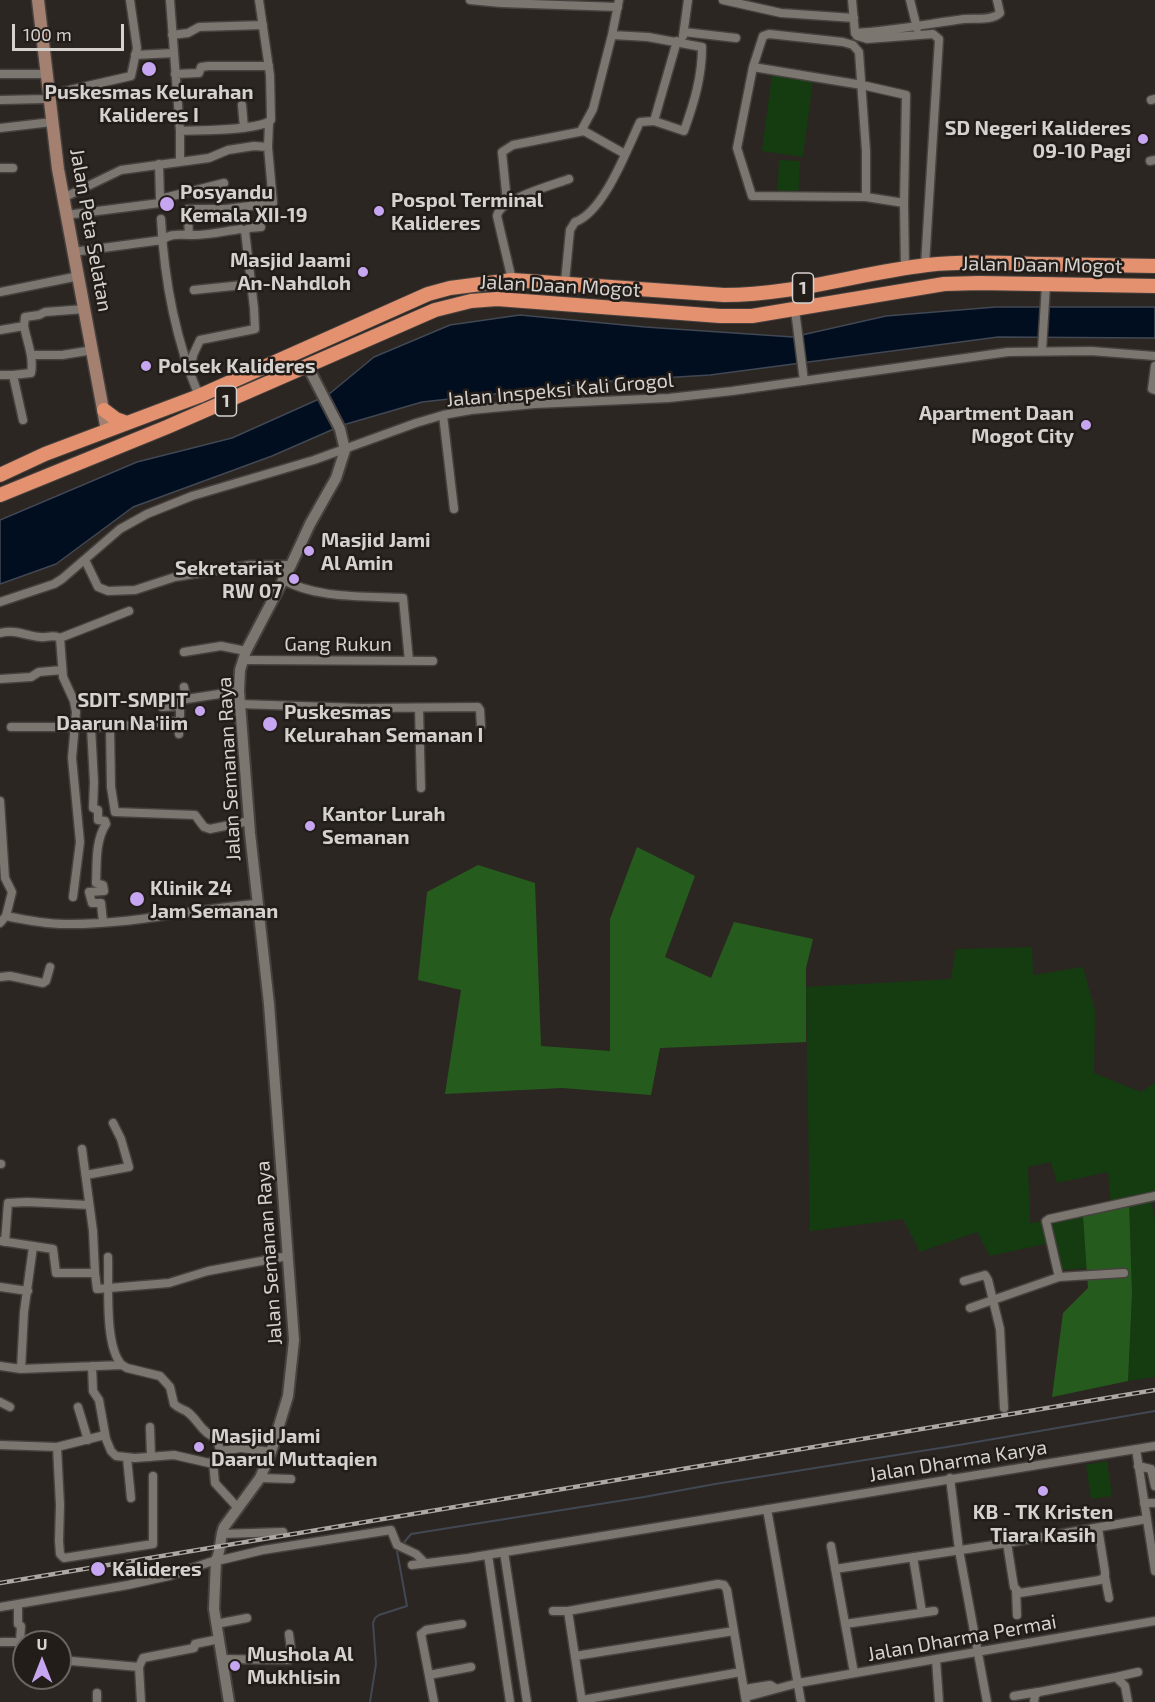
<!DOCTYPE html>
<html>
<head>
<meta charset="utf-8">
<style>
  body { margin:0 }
  #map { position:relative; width:1155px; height:1702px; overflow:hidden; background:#2c2622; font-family:"Exo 2",sans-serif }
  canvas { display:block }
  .north { position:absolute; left:12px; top:1630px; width:60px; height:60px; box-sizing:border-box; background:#221d19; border:2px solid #6a6561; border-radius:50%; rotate:0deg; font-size:16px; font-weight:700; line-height:24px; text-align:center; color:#d5d1ce }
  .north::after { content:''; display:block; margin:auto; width:21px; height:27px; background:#c6a6f0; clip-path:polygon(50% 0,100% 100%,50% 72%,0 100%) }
  .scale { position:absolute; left:12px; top:24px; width:112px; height:27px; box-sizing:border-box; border:3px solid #d5d1ce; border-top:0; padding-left:8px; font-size:18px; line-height:21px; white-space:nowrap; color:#d5d1ce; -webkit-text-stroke:4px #221d19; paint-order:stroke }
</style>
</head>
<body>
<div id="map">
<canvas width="1155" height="1702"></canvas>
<div class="north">U</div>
<div class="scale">100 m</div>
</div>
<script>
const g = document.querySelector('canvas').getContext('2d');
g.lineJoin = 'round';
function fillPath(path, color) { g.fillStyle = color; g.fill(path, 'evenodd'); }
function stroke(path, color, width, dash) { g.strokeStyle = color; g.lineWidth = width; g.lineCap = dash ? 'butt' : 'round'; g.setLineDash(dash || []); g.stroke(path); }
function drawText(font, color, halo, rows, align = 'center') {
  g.font = font + ' "Exo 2",sans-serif'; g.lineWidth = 5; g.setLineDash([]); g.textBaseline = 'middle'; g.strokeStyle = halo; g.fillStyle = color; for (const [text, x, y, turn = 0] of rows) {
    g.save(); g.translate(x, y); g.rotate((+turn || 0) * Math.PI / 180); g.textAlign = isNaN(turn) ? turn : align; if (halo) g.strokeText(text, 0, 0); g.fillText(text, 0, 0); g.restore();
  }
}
const green = new Path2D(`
  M772,74L813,79L803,157L762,151Z
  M779,160L800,161L798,199L777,198Z
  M1032,947L1033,975L1083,967L1095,1011L1094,1073L1141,1092L1155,1083V1190L1149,1192L1155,1219V1377L1128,1381L1132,1294L1129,1201L1111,1204L1108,1172L1057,1183L1051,1162L1028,1167L1030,1223L1083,1216L1088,1268L1060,1270L1054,1242L990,1256L977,1232L920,1252L903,1219L810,1231L806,987L951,979L956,949Z
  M1107,1461L1112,1496L1091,1499L1086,1465Z`);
const forest = new Path2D(`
  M637,847L695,876L665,957L711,978L734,922L813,939L806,968V1042L660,1048L651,1095L562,1088L445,1094L461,990L418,980L427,892L478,865L535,883L541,1046L610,1051V919Z
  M1129,1200L1132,1294L1128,1381L1052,1397L1063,1313L1088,1288L1083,1216L1111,1204Z`);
const water = new Path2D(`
  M996,307H1155V338L998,337L710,375L612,381L422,402L343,425L272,456L133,507L56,564L0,584V520L137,462L232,438L328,395L374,357L450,325L520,315L645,327L793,337L886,316Z`);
const stream = new Path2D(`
  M370,1702L376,1664L373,1623L375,1618L379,1615L407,1606L397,1551L411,1534L644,1497L715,1484L959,1445L1155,1411`);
const minor = new Path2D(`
  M170,0L180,131V162
  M470,0L501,3L618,7
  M619,0L612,35L648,37L702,47C702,77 694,103 684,131L654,121
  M723,0L781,13L854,18
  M852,0L855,33
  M910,0L917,28
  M684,32L736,38
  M855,33L857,36L867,39L933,34L939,39L925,265
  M855,33C892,31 927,24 964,19C975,18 992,21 1000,13L997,0
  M172,35L188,33L199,27L263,25
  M683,36L688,0
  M135,55L174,53
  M753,67L862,85L906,95L904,203
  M0,74H47
  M175,74L199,73L201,67L209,66H269
  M0,100L45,99L52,94L131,76L137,48L130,0
  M1151,100L1155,99
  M242,105L244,128
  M0,128L52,122
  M180,131C199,130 259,131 271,120L270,75L259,0
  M581,131L593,109L612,35
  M268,147L269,123
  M1150,161L1155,160
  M159,164L160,199
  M0,168H13
  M866,197L752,196L737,148L753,67L763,36L769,34L843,42L853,45L859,52L866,151V197L904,203L905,268
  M63,198L121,170L209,158L228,150L254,146L268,147L273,203L226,209H188L187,213
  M507,202L502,152L513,145L584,131L625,154
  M66,215L160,203V199L224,183
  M161,219C164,279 176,341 199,396
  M188,219L189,235
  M245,231L249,228L261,227
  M73,252L162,240C171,233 179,235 189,235C206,236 225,231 241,229L245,231L254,308L255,329L200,340L193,355L190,373
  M512,280L497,216C500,199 553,185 569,179
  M565,282L570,230L575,222C604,212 627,149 640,122L654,121L677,41
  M194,290L252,284
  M0,292L79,276
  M795,310L804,381
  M0,330L24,326L25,317L39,315L45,312L85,309
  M1042,350L1046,284
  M32,355H62L93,350
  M1155,366L1152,389L1155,390
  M0,375H13
  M443,415L454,509
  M23,420L13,375L31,373C34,357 27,342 24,326
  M85,560L98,587L108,591L135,590L175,577L250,565H291
  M282,579C315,599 366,596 403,598L409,661
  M0,602L54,584L62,579L120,529L147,514L192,496L314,460L416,423L443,415L471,410L535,404L669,398L732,391L1008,352L1091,351L1155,356
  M0,633C16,629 26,636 40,637C48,638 53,634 60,638
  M60,638L63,677L74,701L76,712L72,758L80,842L73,897
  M60,638L129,611
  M184,652L221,646L246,651
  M243,660L433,661
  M0,679L31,677L39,672L62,670
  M184,687L186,698
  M239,704L361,708L478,707L480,710L481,726
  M162,707L179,706
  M419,708L421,788
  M178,721L179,734
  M11,727H110L178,721L180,720V700L239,691
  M91,727L94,782L93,808L98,810V820L105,821L106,824C95,841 97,863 96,883L103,885L104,891L89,892L92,903H101L103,922
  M110,727L111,787L115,812L195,815L204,827L210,829L249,821
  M0,801L5,878L12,892L6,916L0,923
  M6,916C25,920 46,924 65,924C130,925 193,909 257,904
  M0,977L10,976L43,983L46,981L50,967
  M0,1164H1
  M86,1175L129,1167L121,1139L113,1123
  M0,1241L53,1249L56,1273H95L93,1231L82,1149
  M5,1242L8,1203L27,1202L89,1205
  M108,1257C109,1284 104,1347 122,1365
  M95,1273L97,1289L169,1283L208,1271L288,1256
  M1124,1273L1059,1277L1046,1221L1049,1219L1155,1196
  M964,1281L985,1275L988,1280L1000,1329L1004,1408
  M0,1287L28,1291
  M970,1308L1059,1277
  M0,1366L21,1369L122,1365L127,1368L160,1376L170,1387L174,1404C178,1408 182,1409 186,1411C194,1416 197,1423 203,1429C212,1439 217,1434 220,1451
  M92,1366L93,1391L99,1400L106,1439L111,1451L116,1456L135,1458L174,1455L209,1463L213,1461L220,1451
  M21,1369L24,1312L33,1247
  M0,1402L10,1407
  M78,1407L88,1440
  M150,1427L151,1457
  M0,1445L57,1447L105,1435
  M57,1447L60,1505L59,1541L60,1554L64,1558L153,1544V1476
  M1136,1449L1155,1571
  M220,1451L241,1448L271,1452
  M127,1458L131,1498
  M213,1461L215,1483L238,1508
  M1138,1466L1151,1469L1155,1486
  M260,1478L291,1479
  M950,1478L959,1550L987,1702
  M1144,1503H1155
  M767,1509L801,1702
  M221,1534L283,1532
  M1007,1543L1014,1587L1020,1593L1100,1580L1105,1577V1572L1098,1528
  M831,1546L854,1673
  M504,1552L527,1702
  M488,1555L510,1702
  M913,1557L922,1612
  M221,1560L263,1550L391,1530L397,1545L416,1554L425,1563
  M412,1565L468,1558L1155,1446
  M835,1569L1007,1543L1147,1519
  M1105,1577L1109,1598
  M1016,1590L1017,1615
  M18,1604V1624L21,1626L19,1656H24
  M0,1607L128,1585L169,1576L216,1560
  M553,1611H568
  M216,1624L247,1618
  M845,1624L934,1611
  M2,1642H20
  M575,1656L734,1631
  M222,1659L289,1660L292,1657L289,1634
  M936,1659L939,1702
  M60,1660L139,1667L143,1658L194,1648L195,1644L219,1639
  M139,1667L141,1702
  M429,1675L471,1667
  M1116,1677L1138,1672
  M745,1689L770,1685L775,1688
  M1014,1696L1038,1692
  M746,1697L798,1683L1155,1621
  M582,1700L741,1672
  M97,1702V1693
  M434,1702L421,1634L426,1630L462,1624
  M582,1702L568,1611L718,1584L724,1585L727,1590L746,1702
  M1034,1702L1035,1695L1039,1692L1116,1677L1125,1686L1128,1702`);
const tertiary = new Path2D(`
  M229,1702L214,1609L216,1560C222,1550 219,1538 224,1527L260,1478L271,1452L288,1396L294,1340L269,1004L250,833L239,691L240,670L246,651L291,565L310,524L336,478L345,450L340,429L307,365`);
const secondary = new Path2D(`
  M38,0L58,169L107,431`);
const trunk = new Path2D(`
  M104,410L116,419L127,423
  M0,475L45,454L199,396L428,294L450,288L512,280L724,295C794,295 859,273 927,265C965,261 1003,263 1041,264C1079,265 1117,265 1155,266
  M0,495L167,427L435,310L471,301L497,299L720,316H752L944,284L979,283L1155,286`);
const rail = new Path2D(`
  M0,1583L1155,1390`);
const markers = [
  [149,69,8,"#c6a6f0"],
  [1143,139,6,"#c6a6f0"],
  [167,204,8,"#c6a6f0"],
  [379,211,6,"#c6a6f0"],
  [363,272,6,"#c6a6f0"],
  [146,366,6,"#c6a6f0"],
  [1086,425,6,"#c6a6f0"],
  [309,551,6,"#c6a6f0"],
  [294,579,6,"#c6a6f0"],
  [200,711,6,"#c6a6f0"],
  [270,724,8,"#c6a6f0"],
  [310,826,6,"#c6a6f0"],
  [137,899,8,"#c6a6f0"],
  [199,1447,6,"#c6a6f0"],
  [1043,1491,6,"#c6a6f0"],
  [98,1569,8,"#c6a6f0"],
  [235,1666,6,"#c6a6f0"]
];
const shields = [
  [803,288,21],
  [226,401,21]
];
const shieldNames = [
  ["1",803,288],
  ["1",226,401]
];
const poiNames = [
  ["Puskesmas Kelurahan",149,92,"center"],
  ["Kalideres I",149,115,"center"],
  ["SD Negeri Kalideres",1131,128,"right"],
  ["09-10 Pagi",1131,151,"right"],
  ["Posyandu",180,192],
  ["Kemala XII-19",180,215],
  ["Pospol Terminal",391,200],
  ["Kalideres",391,223],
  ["Masjid Jaami",351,260,"right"],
  ["An-Nahdloh",351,283,"right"],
  ["Polsek Kalideres",158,366],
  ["Apartment Daan",1074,413,"right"],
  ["Mogot City",1074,436,"right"],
  ["Masjid Jami",321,540],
  ["Al Amin",321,563],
  ["Sekretariat",282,568,"right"],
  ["RW 07",282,591,"right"],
  ["SDIT-SMPIT",188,700,"right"],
  ["Daarun Na'iim",188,723,"right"],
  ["Puskesmas",284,712],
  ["Kelurahan Semanan I",284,735],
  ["Kantor Lurah",322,814],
  ["Semanan",322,837],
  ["Klinik 24",150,888],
  ["Jam Semanan",150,911],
  ["Masjid Jami",211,1436],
  ["Daarul Muttaqien",211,1459],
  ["KB - TK Kristen",1043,1512,"center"],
  ["Tiara Kasih",1043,1535,"center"],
  ["Kalideres",112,1569],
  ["Mushola Al",247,1654],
  ["Mukhlisin",247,1677]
];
const streetNames = [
  ["Jalan Peta Selatan",91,230,80],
  ["Jalan Daan Mogot",1042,265,1],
  ["Jalan Daan Mogot",560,286,3],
  ["Jalan Inspeksi Kali Grogol",560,390,-5],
  ["Gang Rukun",338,644],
  ["Jalan Semanan Raya",229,769,-93],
  ["Jalan Semanan Raya",269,1253,-94],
  ["Jalan Dharma Karya",958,1461,-9],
  ["Jalan Dharma Permai",962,1638,-10]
];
fillPath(green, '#153c10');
fillPath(forest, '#265b1e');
fillPath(water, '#010e1f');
stroke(water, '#414854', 1.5);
stroke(stream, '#414854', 2);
stroke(minor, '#46413e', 11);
stroke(tertiary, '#46413e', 14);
stroke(secondary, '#46413e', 15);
stroke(trunk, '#46413e', 16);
stroke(minor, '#7c7671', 8);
stroke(tertiary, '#7c7671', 10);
stroke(secondary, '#a38070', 12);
stroke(trunk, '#e49170', 14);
stroke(rail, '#ada8a5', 4.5);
stroke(rail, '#221d19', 2, [7]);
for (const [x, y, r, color] of markers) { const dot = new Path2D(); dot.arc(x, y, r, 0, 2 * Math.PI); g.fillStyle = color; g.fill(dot); stroke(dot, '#221d19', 2); }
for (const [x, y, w] of shields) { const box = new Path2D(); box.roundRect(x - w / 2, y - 15, w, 30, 4.5); g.fillStyle = '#221d19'; g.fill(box); stroke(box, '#d5d1ce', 1.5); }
drawText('bold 18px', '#d5d1ce', null, shieldNames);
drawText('bold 20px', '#d5d1ce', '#221d19', poiNames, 'left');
drawText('20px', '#d5d1ce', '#221d19', streetNames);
</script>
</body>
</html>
